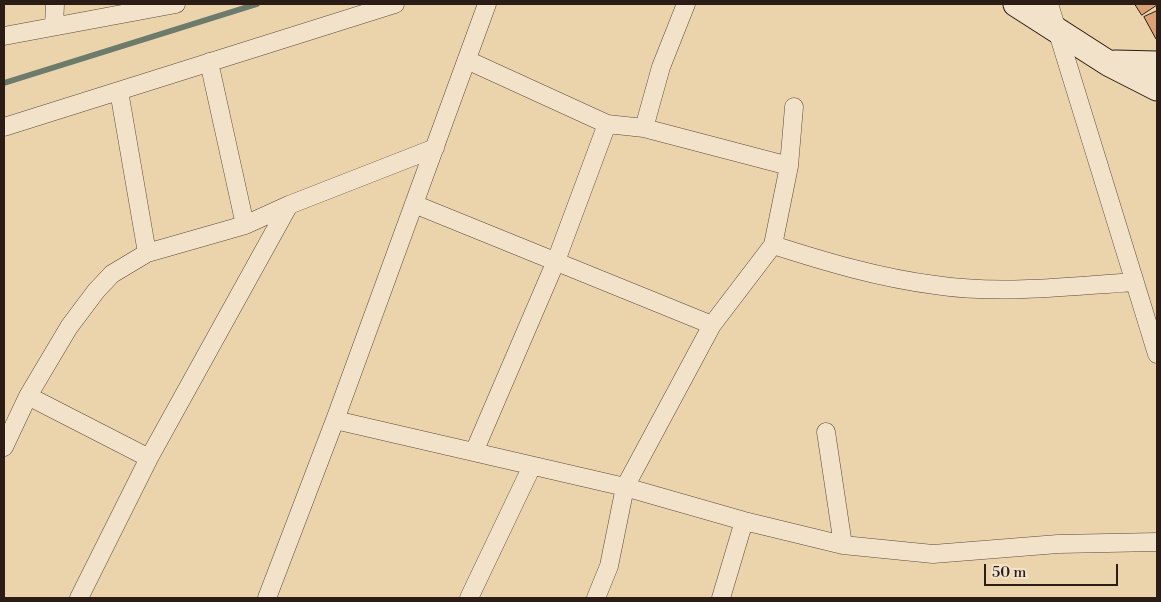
<!DOCTYPE html>
<html>
<head>
<meta charset="utf-8">
<style>
  body { margin:0 }
  #map { position:relative; width:1161px; height:602px; overflow:hidden; background:#ebd3ac; font-family:"Libre Bodoni",serif }
  canvas { display:block }
  .frame { position:absolute; inset:0; border:5px solid #2b1d16; pointer-events:none }
  .scale { position:absolute; left:984px; top:564px; width:134px; height:22px; box-sizing:border-box; border:2px solid #2b1d16; border-top:0; padding-left:6px; font-size:15px; line-height:18px; white-space:nowrap; color:#2b1d16; -webkit-text-stroke:4px #f2e2c9; paint-order:stroke }
</style>
</head>
<body>
<div id="map">
<canvas width="1161" height="602"></canvas>
<div class="frame"></div>
<div class="scale">50 m</div>
</div>
<script>
const g = document.querySelector('canvas').getContext('2d');
g.lineJoin = 'round';
function stroke(path, color, width, dash) { g.strokeStyle = color; g.lineWidth = width; g.lineCap = dash ? 'butt' : 'round'; g.setLineDash(dash || []); g.stroke(path); }
function fillPath(path, color) { g.fillStyle = color; g.fill(path, 'evenodd'); }
const stream = new Path2D(`
  M4,83L257,4`);
const building = new Path2D(`
  M1135,4H1157V5L1142,15Z
  M1157,11V39H1156L1144,17Z`);
const street = new Path2D(`
  M1049,4L1157,354
  M54,26L55,4
  M4,36L176,4
  M467,60L607,124L644,128L789,166L773,245L712,325L625,487L609,566L596,598
  M209,62L245,225
  M119,91L147,253
  M4,127L395,4
  M644,128L661,67L686,4
  M789,166L794,107
  M414,204L712,325
  M773,245C826,262 880,278 935,285C1001,295 1069,286 1135,282
  M28,396L149,458
  M335,420L625,487L744,521L843,545L933,554L1058,544L1157,542
  M826,432L843,545
  M4,447L28,396L69,327L96,291L112,274L147,253L245,225L289,205L435,148
  M474,452L556,261L607,124
  M79,598L149,458L289,205
  M267,598L335,420L487,4
  M469,598L532,466
  M721,598L744,521`);
const secondary = new Path2D(`
  M1016,4L1108,63L1157,88
  M1115,63L1157,64`);
stroke(stream, '#6d7b6b', 5.5);
fillPath(building, '#dca177');
stroke(building, '#2b1d16', 1);
stroke(street, '#5b4a3c', 19);
stroke(secondary, '#2b1d16', 27);
stroke(street, '#f2e2c9', 18);
stroke(secondary, '#f2e2c9', 25);
</script>
</body>
</html>
